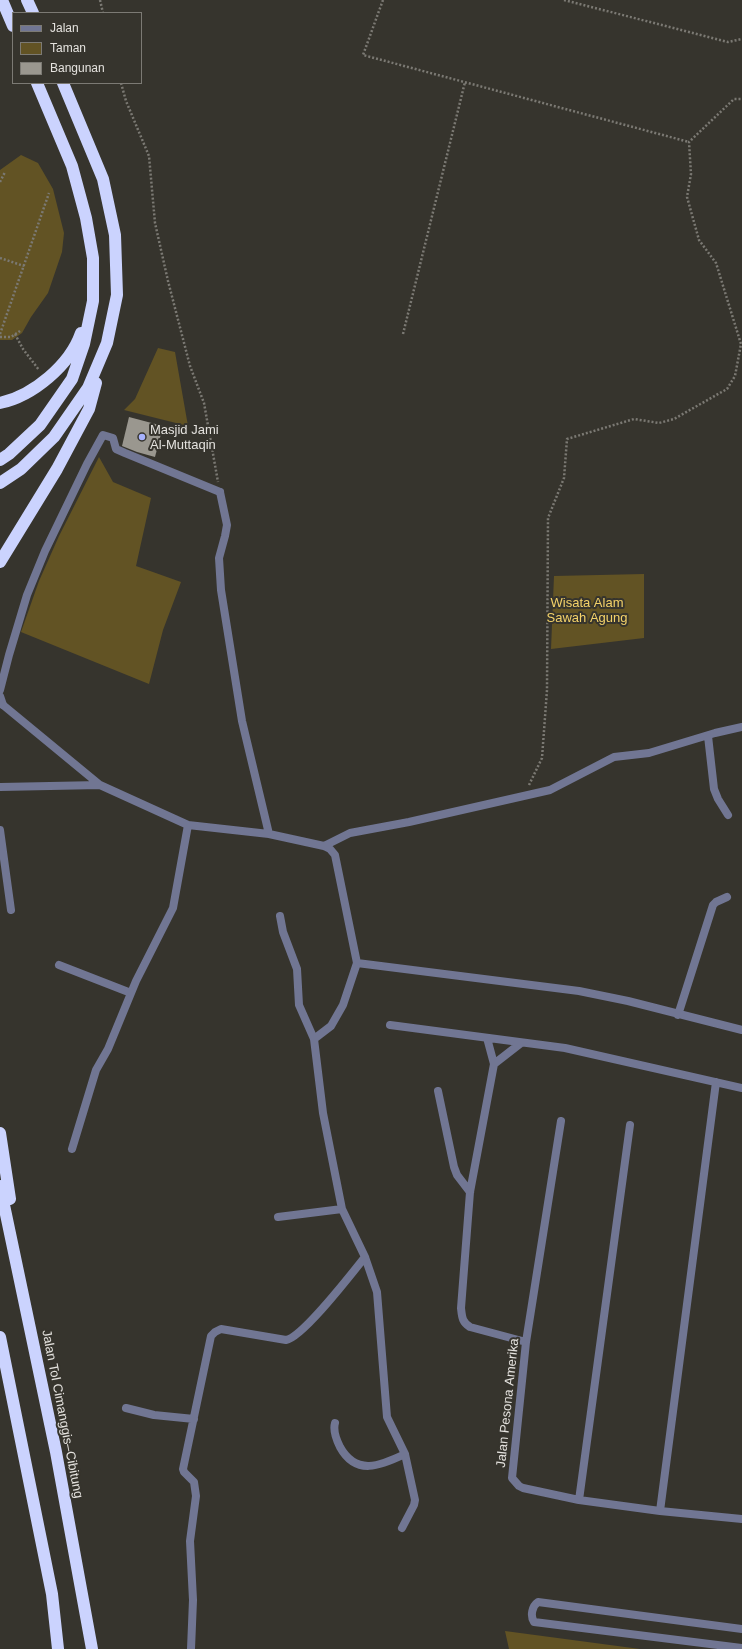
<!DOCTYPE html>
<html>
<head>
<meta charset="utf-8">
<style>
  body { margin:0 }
  #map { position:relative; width:742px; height:1649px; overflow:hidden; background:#36342d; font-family:Arial,sans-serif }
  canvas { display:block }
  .legend { position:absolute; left:12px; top:12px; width:130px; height:72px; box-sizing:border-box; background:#36342d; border:1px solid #7c7a74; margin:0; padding:5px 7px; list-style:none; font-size:12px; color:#e4e2de }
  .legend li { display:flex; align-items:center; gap:8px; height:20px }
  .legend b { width:20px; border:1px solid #7c7a74 }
</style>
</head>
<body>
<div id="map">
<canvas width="742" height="1649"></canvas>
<ul class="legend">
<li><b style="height:5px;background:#717693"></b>Jalan</li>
<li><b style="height:11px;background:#625324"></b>Taman</li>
<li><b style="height:11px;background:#9a978f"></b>Bangunan</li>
</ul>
</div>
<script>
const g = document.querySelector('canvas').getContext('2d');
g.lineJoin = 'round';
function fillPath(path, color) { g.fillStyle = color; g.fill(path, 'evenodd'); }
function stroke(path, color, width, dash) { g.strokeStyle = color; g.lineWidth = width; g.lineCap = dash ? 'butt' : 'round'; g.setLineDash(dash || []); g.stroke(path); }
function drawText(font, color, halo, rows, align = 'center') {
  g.font = font + ' Arial,sans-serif'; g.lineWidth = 4; g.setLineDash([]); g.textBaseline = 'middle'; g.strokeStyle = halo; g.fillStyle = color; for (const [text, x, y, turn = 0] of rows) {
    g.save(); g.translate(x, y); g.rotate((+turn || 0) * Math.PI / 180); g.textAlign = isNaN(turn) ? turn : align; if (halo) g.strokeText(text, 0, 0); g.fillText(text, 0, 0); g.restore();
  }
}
const green = new Path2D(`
  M21,155L38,163L53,189L64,233L62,252L48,293L31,317L22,333L12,340H0V170Z
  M158,348L175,352L188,426L124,410L135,399Z
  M99,457L113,482L151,498L136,566L181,582L163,630L149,684L21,632L39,581L59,536Z
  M644,574V638L551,649L554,576Z
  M505,1631L640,1649H509Z`);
const building = new Path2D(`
  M129,417L163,426L155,457L137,452L122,446Z`);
const path = new Path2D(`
  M100,0L103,13
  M383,0L363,55L689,142
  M564,0L728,42L742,39
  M121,83L126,101L149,156L155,223L168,281L190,366L204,403L218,482
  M0,182L5,172
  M0,258L24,266
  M0,334L49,193
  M15,334L23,349L39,370
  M403,334L465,82
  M0,337H11L20,331
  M529,785L542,758L547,690L548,518L564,478L567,439L634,419L659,423L674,419L727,389L735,376L741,344L716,263L699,240L687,197L691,174L689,142L734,99H742`);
const lane = new Path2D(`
  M0,690L9,655L27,595L45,551L87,464L103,435L113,438L116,449L125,453L220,492
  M0,696L3,705`);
const street = new Path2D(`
  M220,492L227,525L225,536L219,558L221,590L242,721L269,834
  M3,705L100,785L188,825L269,834L324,846L330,849L335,855L357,963L579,991L628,1001L742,1030
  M708,736L714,789L718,799L728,815
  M0,787L100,785
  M0,830L11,910
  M324,846L350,833L409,822L550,790L614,757L649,753L715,733L742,727
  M280,916L283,932L297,969L299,1005L314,1039L323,1113L342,1209L365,1257L377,1292L387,1417L405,1454L415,1500L414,1505L402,1528
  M59,965L131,993
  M678,1015L713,905L716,902L727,897
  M390,1025L565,1048L742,1088
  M487,1038L494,1064L521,1043
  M314,1039L331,1026L343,1005L357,963
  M494,1064L470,1192L461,1308C462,1317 462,1322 470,1327L526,1342
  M438,1091L454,1167L457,1175L470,1192
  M561,1121L526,1342L512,1478L519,1486L523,1488L579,1500L660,1511L742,1519
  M72,1149L96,1070L108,1049L136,981L173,908L188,825
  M278,1217L342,1209
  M126,1408L154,1415L194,1419
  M335,1423C333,1430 337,1441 340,1447C356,1476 380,1466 405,1454
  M579,1500L630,1125
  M660,1511L716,1082
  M742,1629L538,1602C532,1606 530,1616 534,1622L742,1648
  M191,1649L193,1600L190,1541L196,1496L194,1482L184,1472L183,1469L211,1336L215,1332L221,1329L286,1340C303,1337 352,1273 365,1257`);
const highway = new Path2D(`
  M2,0L13,26
  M27,0L33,13
  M0,403C33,396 70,365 81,333
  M0,460L9,454L40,425L72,379L84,344L93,301V258L86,218L72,166L37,83
  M0,483L21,469L54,437L88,388L107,343L117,295L115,235L103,179L63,83
  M0,562L57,469L89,409L96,383
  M0,1133L10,1199
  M0,1186L56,1452L92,1649
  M0,1337L52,1594L58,1649`);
const markers = [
  [142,437,4,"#a6b1fc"]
];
const poiNames = [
  ["Masjid Jami",150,430],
  ["Al-Muttaqin",150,445]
];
const parkNames = [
  ["Wisata Alam",587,603],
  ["Sawah Agung",587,618]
];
const streetNames = [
  ["Jalan Pesona Amerika",508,1403,-84],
  ["Jalan Tol Cimanggis–Cibitung",62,1414,79]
];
fillPath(green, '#625324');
fillPath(building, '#9a978f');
stroke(path, '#7b7973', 2.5, [2, 2]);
stroke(lane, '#717693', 8);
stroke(street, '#717693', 8);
stroke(highway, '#cbd3fe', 12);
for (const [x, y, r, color] of markers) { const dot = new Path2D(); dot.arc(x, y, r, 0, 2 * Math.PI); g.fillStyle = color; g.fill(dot); stroke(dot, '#36342d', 1.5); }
drawText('13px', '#e4e2de', '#36342d', poiNames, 'left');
drawText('13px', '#f4d269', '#36342d', parkNames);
drawText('13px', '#e4e2de', '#36342d', streetNames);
</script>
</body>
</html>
